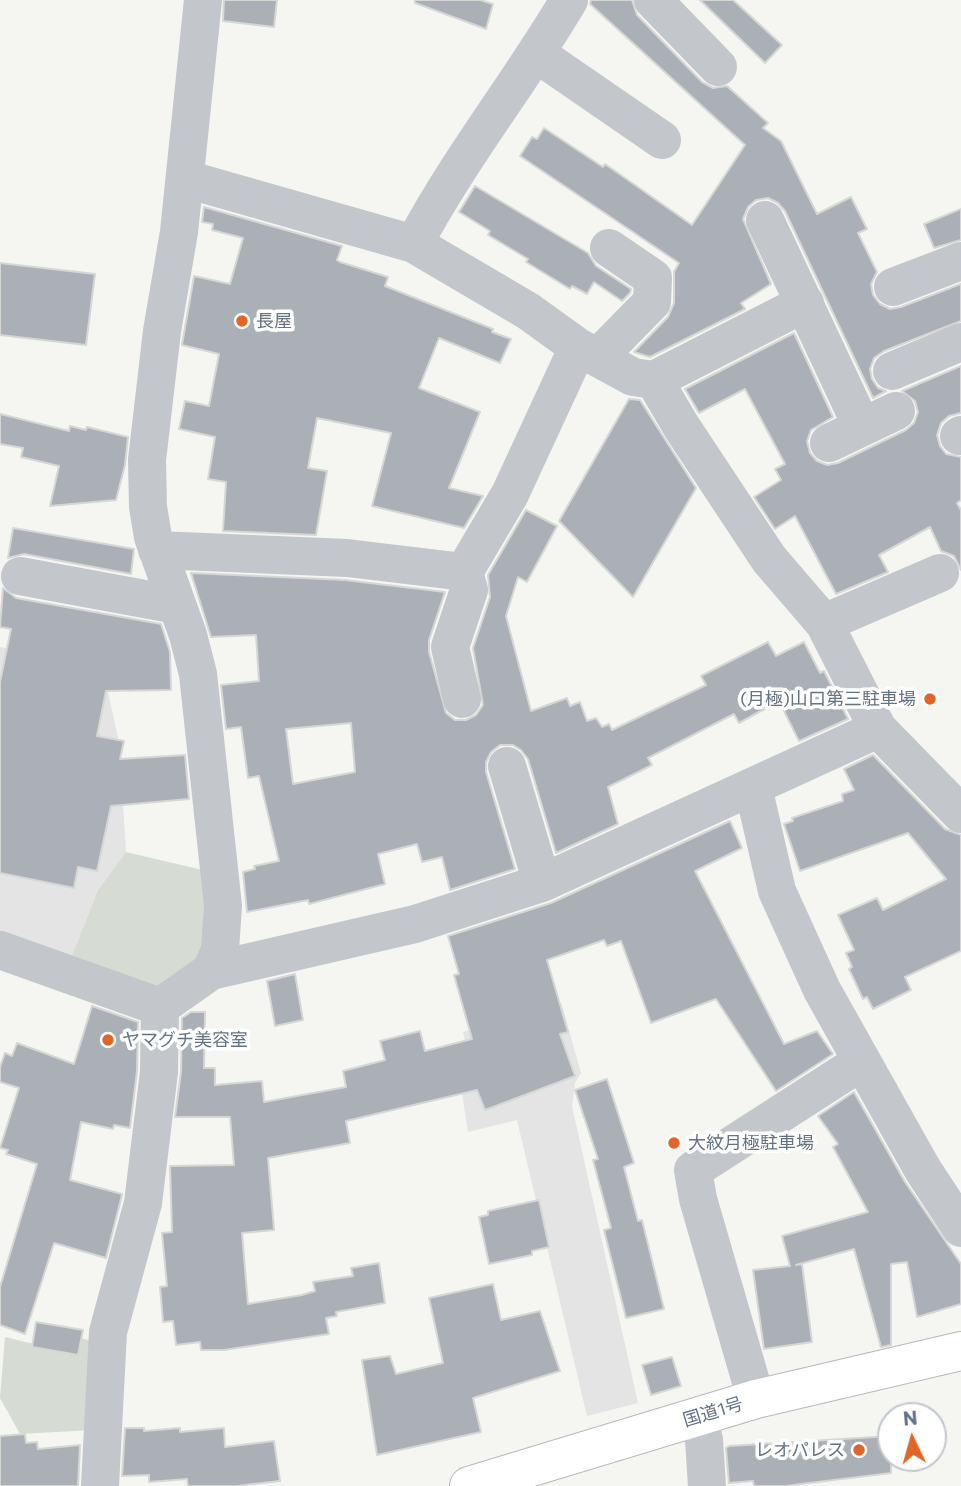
<!DOCTYPE html>
<html>
<head>
<meta charset="utf-8">
<style>
  body { margin:0 }
  #map { position:relative; width:961px; height:1486px; overflow:hidden; background:#f5f5f2; font-family:Commissioner,sans-serif }
  canvas { display:block }
  .north { position:absolute; left:877px; top:1402px; width:70px; height:70px; box-sizing:border-box; background:#fff; border:2px solid #c1c7cd; border-radius:50%; rotate:355deg; font-size:19px; font-weight:700; line-height:28px; text-align:center; color:#657282 }
  .north::after { content:''; display:block; margin:auto; width:24px; height:32px; background:#df6628; clip-path:polygon(50% 0,100% 100%,50% 72%,0 100%) }
</style>
</head>
<body>
<div id="map">
<canvas width="961" height="1486"></canvas>
<div class="north">N</div>
</div>
<script>
const g = document.querySelector('canvas').getContext('2d');
g.lineJoin = 'round';
function fillPath(path, color) { g.fillStyle = color; g.fill(path, 'evenodd'); }
function stroke(path, color, width, dash) { g.strokeStyle = color; g.lineWidth = width; g.lineCap = dash ? 'butt' : 'round'; g.setLineDash(dash || []); g.stroke(path); }
function drawText(font, color, halo, rows, align = 'center') {
  g.font = font + ' Commissioner,"Noto Sans JP",sans-serif'; g.lineWidth = 7; g.setLineDash([]); g.textBaseline = 'middle'; g.strokeStyle = halo; g.fillStyle = color; for (const [text, x, y, turn = 0] of rows) {
    g.save(); g.translate(x, y); g.rotate((+turn || 0) * Math.PI / 180); g.textAlign = isNaN(turn) ? turn : align; if (halo) g.strokeText(text, 0, 0); g.fillText(text, 0, 0); g.restore();
  }
}
const built = new Path2D(`
  M0,647L103,668L119,743L126,852L98,890L65,973L0,950Z
  M561,1002L581,1073L575,1083L572,1106L638,1403L587,1416L517,1120L468,1132L455,1048L466,1045L463,1032Z`);
const green = new Path2D(`
  M126,852L211,872V971L160,1007L65,973L98,890Z
  M5,1337L78,1355L80,1338L100,1343L92,1430L20,1434L0,1398Z`);
const building = new Path2D(`
  M224,0H277L274,27L223,21Z
  M415,0H480L493,4L486,29L415,3Z
  M591,0H632L637,15L702,82L713,88L727,86L768,123L763,128L781,141L817,214L851,197L867,229L858,233L877,272L871,284L873,295L880,304L890,309L901,307L961,284V321L884,351L874,358L870,369L872,379L878,388L886,391L873,398L785,211L778,203L768,198L756,200L748,207L743,219L771,284L741,303L745,309L650,357L634,352L668,317L674,303V272L679,263L520,156L532,137L537,139L544,128L603,167L605,164L692,225L745,145L590,4Z
  M700,0H733L782,45L765,63Z
  M475,186L588,253L596,266L631,289L630,293L622,301L594,282L587,294L572,286L570,289L526,262L528,259L488,235L490,231L459,212Z
  M204,207L342,246L337,260L340,262L388,277L385,286L493,329L492,332L511,339L500,363L439,338L419,388L480,412L449,488L483,496L464,528L372,506L391,433L317,418L308,468L327,471L316,535L223,531L226,482L208,479L215,437L179,429L185,401L209,406L219,354L182,345L194,276L230,284L243,238L212,230L213,224L202,222Z
  M961,209V240L934,248L924,224Z
  M0,263L95,274L86,345L0,335Z
  M794,333L833,417L811,430L807,441L810,453L817,461L827,465L838,463L906,430L914,423L918,412L915,401L902,391L961,366V413L949,416L941,423L937,435L940,446L946,454L961,457V500L957,503L961,510V570L954,556L941,551L930,527L879,555L888,572L836,594L795,516L775,529L754,497L781,480L775,469L785,464L745,389L699,413L685,389Z
  M629,399L640,400L696,488L633,597L559,521Z
  M0,414L69,431L70,426L86,430L87,427L128,437L125,465L116,500L50,506L59,466L21,457L23,448L0,444Z
  M526,510L557,526L527,582L518,577L506,616L531,711L567,698L570,706L580,702L587,721L596,718L602,727L609,724L612,730L706,685L701,676L768,642L776,656L804,642L820,673L824,671L848,719L799,741L779,701L739,723L734,714L648,758L652,765L608,787L618,824L556,853L528,759L521,750L513,745H500L491,752L486,762V772L515,869L450,890L442,857L422,862L417,844L378,854L385,884L309,904L308,900L247,912L243,872L255,869L254,866L279,861L259,776L248,778L241,727L226,729L221,685L259,681L256,635L211,637L191,573L345,580L445,592L429,640V652L446,713L455,720H466L476,715L483,705L473,648L490,597L488,575ZM351,723L355,772L293,784L286,729Z
  M13,528L134,549L131,574L24,554L8,558Z
  M3,588L16,598L161,624L170,652L171,690L106,691L97,736L124,741L120,759L185,755L189,799L111,806L97,871L78,867L74,888L0,873V682L11,629L0,627Z
  M873,755L945,829L961,835V951L905,977L911,990L873,1009L867,997L863,999L849,969L852,967L846,953L854,950L838,915L877,898L883,910L946,879L908,833L800,871L784,824L793,821L792,818L843,801L842,794L854,790L844,769Z
  M730,821L742,848L695,871L784,1044L817,1031L833,1054L776,1091L716,999L651,1023L621,941L607,946L604,940L547,960L568,1032L560,1034L575,1076L485,1110L477,1090L346,1121L350,1143L268,1158L274,1230L242,1233L248,1304L302,1295L315,1291L313,1282L353,1276L351,1268L379,1263L385,1303L336,1312L337,1316L326,1318L329,1334L224,1350H201L200,1342L176,1345L173,1321L163,1322L160,1287L167,1286L162,1233L172,1232L170,1166L234,1165L230,1117H175L181,1072L182,1018L191,1012H205L204,1068H215V1085L262,1081L264,1102L346,1087L343,1071L385,1060L380,1041L420,1031L425,1051L472,1039L454,975L459,974L448,936L551,903Z
  M295,974L303,1020L275,1026L267,981Z
  M92,1006L138,1022L137,1071L130,1128L114,1125L113,1129L81,1122L70,1180L122,1194L121,1199L106,1258L54,1243L25,1334L0,1325V1287L37,1164L6,1154L8,1150L0,1148L19,1088L0,1082V1067L5,1053L12,1056L17,1043L74,1064Z
  M607,1079L634,1163L624,1167L638,1221L642,1220L664,1309L626,1318L604,1230L611,1228L593,1160L598,1159L575,1090Z
  M854,1092L905,1182L961,1264V1304L917,1317L907,1262L891,1264V1345L881,1347L854,1249L796,1265L802,1264L812,1342L764,1349L753,1270L790,1266L782,1236L868,1212L833,1147L838,1144L818,1116Z
  M539,1200L549,1247L532,1251V1255L489,1264L479,1217L488,1215V1211Z
  M493,1284L501,1320L540,1311L560,1371L473,1398L481,1432L377,1455L362,1360L390,1356L396,1374L443,1363L429,1298Z
  M36,1322L83,1330L78,1355L32,1347Z
  M672,1357L681,1386L651,1395L642,1365Z
  M125,1428H144V1431L180,1428V1432L224,1428L225,1447L274,1441L280,1481L236,1486H188L187,1479L149,1482V1475L122,1476Z
  M25,1434L26,1443L37,1442L38,1449L80,1445L78,1486H0V1436Z
  M891,1436V1473L785,1486H754L753,1481L729,1483L726,1448L729,1446Z`);
const minor = new Path2D(`
  M203,0L179,232L162,331L147,460L148,507L153,537L188,635L198,674L223,906L220,950L211,971
  M653,0L718,67
  M537,54L662,140
  M186,179L414,244L528,311L578,347L633,377L654,380L681,426L769,559L824,623L878,729L961,814
  M765,220L862,427
  M414,244C459,159 520,83 569,0
  M893,287L961,261
  M598,357L652,302L653,278L609,248
  M892,371L961,342
  M654,380L805,303
  M959,436L961,435
  M829,443L896,411
  M157,550L347,558L464,572L510,494L578,347
  M20,576L177,605
  M824,623L940,573
  M462,699L450,647L469,590L464,572
  M507,766L542,883
  M753,787L777,891L822,990L923,1170L961,1228
  M0,950L160,1007
  M160,1007L211,971L415,924L542,883L878,729
  M756,1399L698,1199L693,1170L861,1062
  M697,1417L704,1440L707,1486
  M100,1486L108,1332L143,1203L159,1072L160,1007`);
const highway = new Path2D(`
  M469,1486L756,1399L961,1351`);
const markers = [
  [242,321,7,"#df6628"],
  [930,699,7,"#df6628"],
  [108,1040,7,"#df6628"],
  [674,1143,7,"#df6628"],
  [859,1450,7,"#df6628"]
];
const poiNames = [
  ["長屋",256,321],
  ["(月極)山口第三駐車場",916,699,"right"],
  ["ヤマグチ美容室",122,1040],
  ["大紋月極駐車場",688,1143],
  ["レオパレス",845,1450,"right"]
];
const streetNames = [
  ["国道1号",713,1412,-17]
];
fillPath(built, '#e3e4e3');
fillPath(green, '#d6dcd3');
fillPath(building, '#aab0b6');
stroke(building, '#d6d7d4', 2);
stroke(highway, '#b6b8bc', 40);
stroke(minor, '#c3c6ca', 38);
stroke(highway, '#fff', 38);
for (const [x, y, r, color] of markers) { const dot = new Path2D(); dot.arc(x, y, r, 0, 2 * Math.PI); g.fillStyle = color; g.fill(dot); stroke(dot, '#fff', 2.5); }
drawText('18px', '#657282', '#fff', poiNames, 'left');
drawText('18px', '#657282', '#fff', streetNames);
</script>
</body>
</html>
